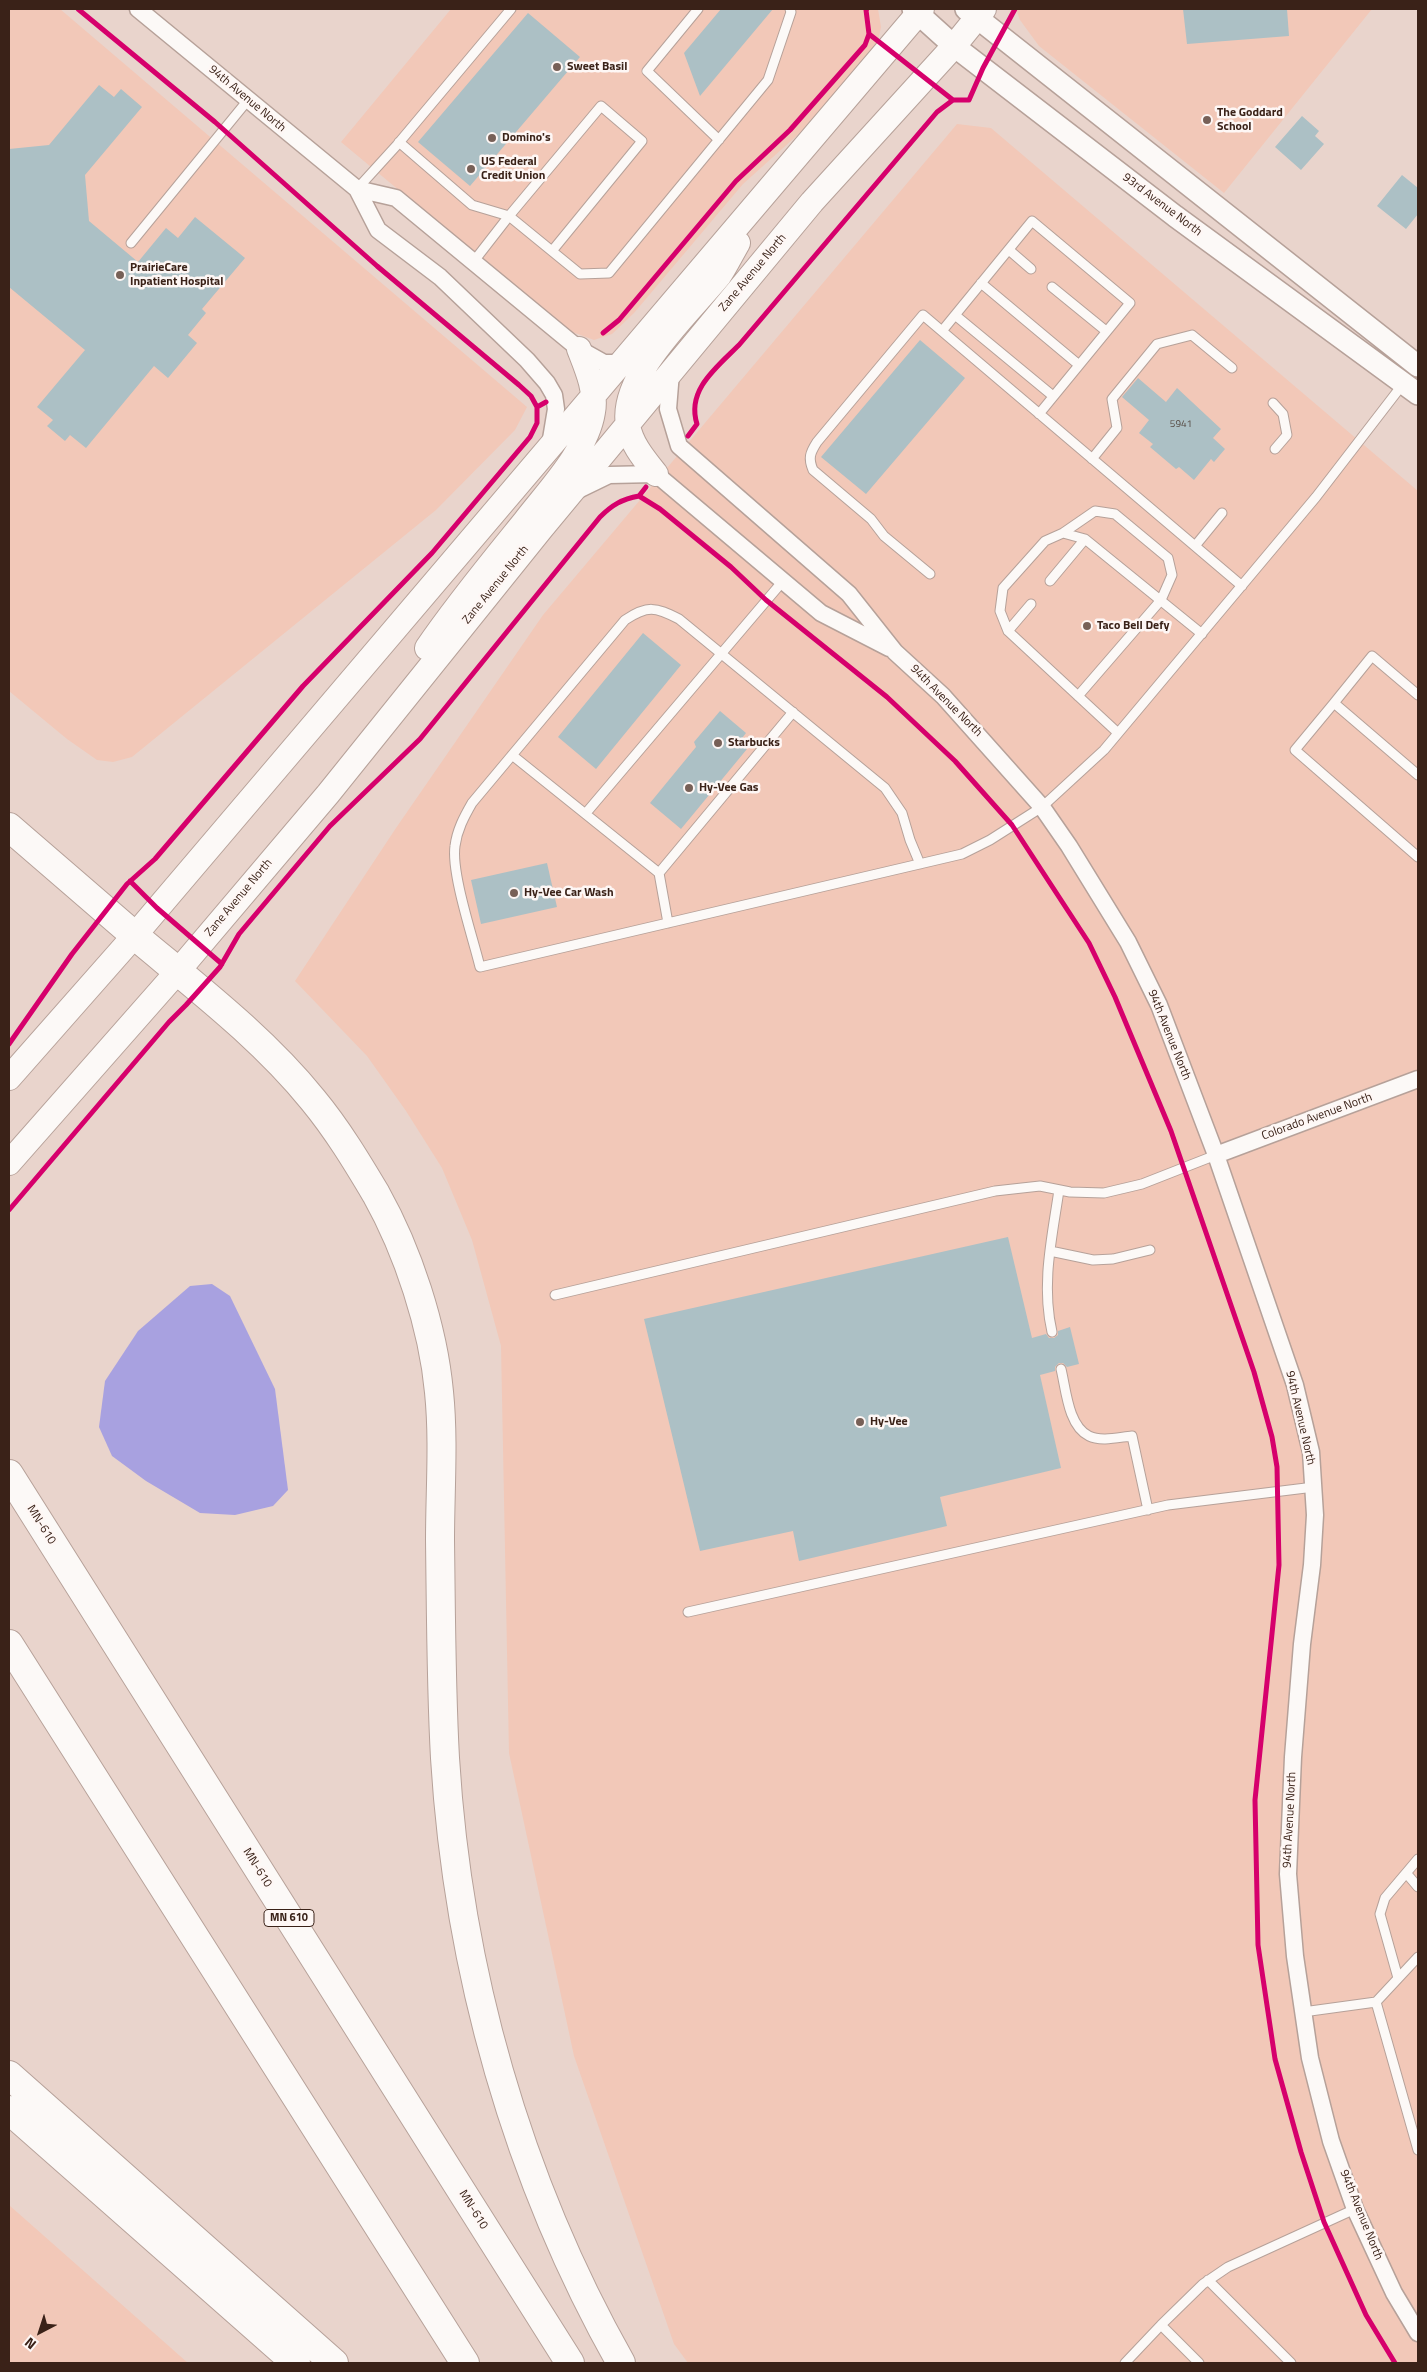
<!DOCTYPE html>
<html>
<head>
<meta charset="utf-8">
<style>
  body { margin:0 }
  #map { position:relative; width:1427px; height:2372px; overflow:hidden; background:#e9d4cc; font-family:"Titillium Web",sans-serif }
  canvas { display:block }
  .frame { position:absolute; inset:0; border:10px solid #3a2218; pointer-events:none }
  .north { position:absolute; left:15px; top:2307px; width:50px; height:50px; -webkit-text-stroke:4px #fef7f5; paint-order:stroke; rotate:220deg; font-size:14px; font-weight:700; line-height:20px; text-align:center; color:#3a2218 }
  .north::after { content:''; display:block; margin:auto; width:18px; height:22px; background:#3a2218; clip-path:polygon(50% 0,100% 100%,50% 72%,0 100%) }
</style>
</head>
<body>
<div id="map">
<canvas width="1427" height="2372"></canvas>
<div class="frame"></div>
<div class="north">N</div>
</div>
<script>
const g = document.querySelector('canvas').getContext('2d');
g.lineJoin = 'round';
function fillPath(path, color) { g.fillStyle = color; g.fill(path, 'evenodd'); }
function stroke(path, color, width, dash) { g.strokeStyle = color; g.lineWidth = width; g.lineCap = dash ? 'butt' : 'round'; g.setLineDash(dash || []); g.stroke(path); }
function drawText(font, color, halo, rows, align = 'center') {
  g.font = font + ' "Titillium Web",sans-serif'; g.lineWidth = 5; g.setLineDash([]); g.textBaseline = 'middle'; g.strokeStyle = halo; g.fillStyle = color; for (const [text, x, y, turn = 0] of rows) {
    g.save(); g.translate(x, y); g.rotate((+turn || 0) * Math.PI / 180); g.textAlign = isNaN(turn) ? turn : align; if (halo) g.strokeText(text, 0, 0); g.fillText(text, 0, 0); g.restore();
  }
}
const built = new Path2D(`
  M9,9H60L527,407L515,430L436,510L132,757L113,762L97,760L67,739L9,691Z
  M451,9H878L881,27L878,42L812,122L743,184L634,313L612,334L594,340L567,330L341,142Z
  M1016,9H1372L1224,193L1039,46L1020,20Z
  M957,124L991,128L1418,491V2363H688L674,2344L574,2056L509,1753L501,1346L472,1240L442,1168L406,1111L367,1056L295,981L396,828L543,615Z
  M9,2205L188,2363H9Z`);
const water = new Path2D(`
  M212,1284L230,1296L275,1389L288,1490L273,1506L235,1515L200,1513L146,1481L112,1456L99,1427L105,1381L138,1331L190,1286Z`);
const building = new Path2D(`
  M721,9H773L700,96L684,53Z
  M1183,9H1287L1289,36L1187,44Z
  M528,13L580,57L470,186L418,142Z
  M99,85L114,97L121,89L142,107L85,175L89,221L138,262L166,228L178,238L195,217L245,258L202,309L206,313L188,335L197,343L168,378L154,366L86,448L70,435L65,441L47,426L53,420L37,407L85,350L9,287V149L49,145Z
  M1302,116L1319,131L1315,136L1324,144L1301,170L1275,147Z
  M1402,175L1418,188V214L1406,229L1377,206Z
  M920,340L965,378L866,494L821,457Z
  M1138,378L1166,402L1177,388L1221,429L1213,438L1225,449L1214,462L1211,459L1194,480L1179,467L1176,469L1150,447L1153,444L1139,433L1149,420L1122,397Z
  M643,633L681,665L596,769L558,737Z
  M720,711L746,733L739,742L747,749L681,829L650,803L696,747L694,742Z
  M547,863L557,907L481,924L471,880Z
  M1008,1237L1032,1338L1046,1334L1049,1338H1054L1058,1335V1331L1070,1327L1079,1364L1067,1367L1063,1363H1059L1055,1367V1371L1040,1375L1061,1468L940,1497L947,1526L799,1561L793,1531L700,1551L644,1319Z`);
const service = new Path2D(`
  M698,9L647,71L719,140
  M399,142L472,205L509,216L601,106L642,141L552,251
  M357,189L397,145L511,9
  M131,243L248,100
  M1009,250L1031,269
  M474,261L509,216L580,274L609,273L768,80L791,12L790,9
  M981,283L1079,365
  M1052,287L1106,331
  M955,315L1053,396
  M942,331L1032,221L1130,303L1039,414
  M1273,403L1283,414L1287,435L1275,449
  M1092,459L1117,428L1112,399L1157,344L1192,335L1232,368
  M1063,533L1095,511L1115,514L1168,558L1172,575L1161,600L1078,696
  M1195,546L1222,513
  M930,574L884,536L871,519L813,470C808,458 810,453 817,442L923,315L1242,586
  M1050,581L1085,539
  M1008,631L1031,604
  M1334,703L1372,656L1418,695
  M1118,733L1008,631L1000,611L1003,588L1045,541L1063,533L1085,539L1202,634
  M512,755L659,873L668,923
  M1418,775L1334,703L1295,750L1418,857
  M586,813L783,581
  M920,864L910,840L902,813L885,788L679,619C655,607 648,605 625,620L472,803C464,817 457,830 455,846C451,873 473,938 480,967L962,854L990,840L1042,807L1104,750L1316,497L1403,384
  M659,873L793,712
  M1050,1251L1093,1260L1113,1259L1150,1250
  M555,1295L995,1191L1040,1186L1070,1192L1104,1193L1142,1184L1216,1155
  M1052,1332C1041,1284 1052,1238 1059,1190
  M1061,1369C1066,1389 1068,1426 1089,1436C1101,1442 1120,1437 1132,1436L1148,1510
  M688,1612L1168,1505L1314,1487
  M1407,1874L1418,1887
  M1398,1978L1380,1914L1385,1898L1418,1859
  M1376,2002L1418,2150
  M1303,2012L1376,2002L1418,1957
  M1208,2280L1291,2363
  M1125,2363L1161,2325
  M1199,2363L1161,2325L1203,2284L1228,2267L1355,2209`);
const minor = new Path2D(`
  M138,9L357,189L378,230L440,277L527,360L547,383L554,395L556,409L550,445
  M357,189L396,198L579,349L604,363H621
  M671,372L668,409L679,446L849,594L895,652L943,696L1042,807L1069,846L1128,942L1159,1005L1216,1155L1295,1385L1311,1452L1315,1515L1312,1565L1302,1644L1293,1757L1288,1874L1295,1956L1310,2058L1331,2141L1355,2209L1394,2293L1418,2333
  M576,491L609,475L656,474L821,613L889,648
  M1216,1155L1418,1079`);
const tertiary = new Path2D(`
  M913,9L954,46L1175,216L1418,394
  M966,9L1418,366`);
const secondary = new Path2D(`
  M656,474C645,460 631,444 628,425C619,376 690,312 719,276C726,266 732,253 738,243
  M427,648C457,604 491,563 525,521C548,491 587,451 593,412C597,392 586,367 579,349
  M9,1078L135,935L922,9
  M9,1163L178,971L328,794L541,529L812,202L954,46L984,9`);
const motorway = new Path2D(`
  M9,827C51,863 92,899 134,935C196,987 262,1037 313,1100C337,1129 357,1162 376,1194C408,1251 433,1327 439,1392C444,1441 440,1491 440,1540C441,1613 441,1686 445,1758C458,1970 517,2179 621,2363
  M9,1474L570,2363
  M9,1644L465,2363
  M9,2075L334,2363
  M9,2110L296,2363`);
const cycleway = new Path2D(`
  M78,9L215,122L377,266L519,385L531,396L537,407
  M869,34L953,100
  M603,333L619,320L736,181L790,130L865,45L869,34L866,10L867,9
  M688,436L697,424C686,390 717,367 739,345L937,112L953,100H969L983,68L1015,9
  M639,496L660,509L731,567L766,600L887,697L955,761L1012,825L1089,943L1115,997L1171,1131L1254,1372L1272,1437L1277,1467L1279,1565L1255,1800L1258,1945L1275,2059L1301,2152L1324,2222L1366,2315L1395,2363
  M130,881L157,908L222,964
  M9,1044L72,954L127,884L155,859L303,686L432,553L530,437L537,423V407L546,402
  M9,1210L169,1022L186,1005L220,967L239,934L330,826L420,739L600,517C612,505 622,499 639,496L646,487`);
const markers = [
  [557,67,5,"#776057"],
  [1207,120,5,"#776057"],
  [492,138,5,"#776057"],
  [471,169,5,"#776057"],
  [120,275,5,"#776057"],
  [1087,626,5,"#776057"],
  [718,743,5,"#776057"],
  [689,788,5,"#776057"],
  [514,893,5,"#776057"],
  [860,1422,5,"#776057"]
];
const numberNames = [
  ["5941",1181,425]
];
const shields = [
  [289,1918,50]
];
const shieldNames = [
  ["MN 610",289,1918]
];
const poiNames = [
  ["Sweet Basil",567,67],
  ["The Goddard",1217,113],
  ["School",1217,127],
  ["Domino's",502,138],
  ["US Federal",481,162],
  ["Credit Union",481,176],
  ["PrairieCare",130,268],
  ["Inpatient Hospital",130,282],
  ["Taco Bell Defy",1097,626],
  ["Starbucks",728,743],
  ["Hy-Vee Gas",699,788],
  ["Hy-Vee Car Wash",524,893],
  ["Hy-Vee",870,1422]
];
const streetNames = [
  ["94th Avenue North",247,99,40],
  ["93rd Avenue North",1162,205,37],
  ["Zane Avenue North",753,273,-50],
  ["Zane Avenue North",496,585,-51],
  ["94th Avenue North",946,701,45],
  ["Zane Avenue North",239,898,-50],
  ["94th Avenue North",1169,1035,68],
  ["Colorado Avenue North",1317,1117,-20],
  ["94th Avenue North",1300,1418,77],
  ["MN-610",41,1525,58],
  ["94th Avenue North",1290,1820,-87],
  ["MN-610",257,1868,58],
  ["MN-610",473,2210,58],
  ["94th Avenue North",1361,2215,68]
];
fillPath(built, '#f2c8b8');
fillPath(water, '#a8a1e0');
fillPath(building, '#acc0c5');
stroke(service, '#b6a199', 11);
stroke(minor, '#b6a199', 19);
stroke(tertiary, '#b6a199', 24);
stroke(secondary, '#b6a199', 26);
stroke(motorway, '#b6a199', 30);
stroke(service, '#fcf9f7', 9);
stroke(minor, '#fcf9f7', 16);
stroke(tertiary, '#fcf9f7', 21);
stroke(secondary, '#fcf9f7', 24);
stroke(motorway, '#fcf9f7', 28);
stroke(cycleway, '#d6006c', 5);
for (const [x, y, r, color] of markers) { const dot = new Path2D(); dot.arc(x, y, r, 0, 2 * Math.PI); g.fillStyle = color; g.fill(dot); stroke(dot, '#fef7f5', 2); }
drawText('10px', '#564a43', null, numberNames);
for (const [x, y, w] of shields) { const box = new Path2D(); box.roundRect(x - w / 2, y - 8.5, w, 17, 4); g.fillStyle = '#fef7f5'; g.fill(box); stroke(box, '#3a2218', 1); }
drawText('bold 11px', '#3a2218', null, shieldNames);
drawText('bold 12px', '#3a2218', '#fef7f5', poiNames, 'left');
drawText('12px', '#3a2218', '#fef7f5', streetNames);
</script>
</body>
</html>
